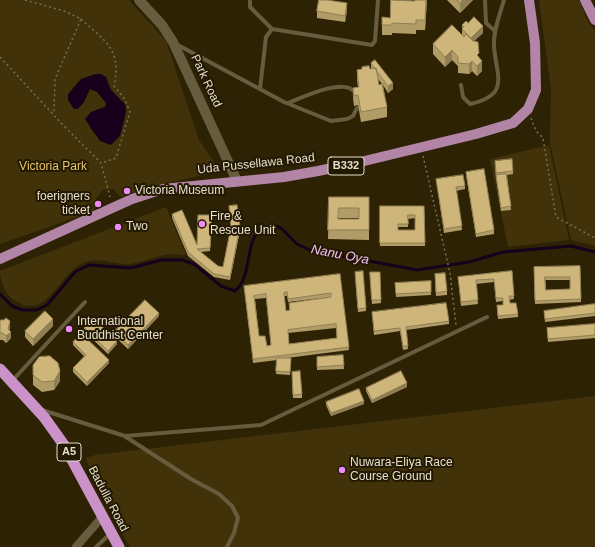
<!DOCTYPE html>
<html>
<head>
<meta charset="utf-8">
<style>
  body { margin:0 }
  canvas { display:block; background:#2d2204 }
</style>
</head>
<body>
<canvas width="595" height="547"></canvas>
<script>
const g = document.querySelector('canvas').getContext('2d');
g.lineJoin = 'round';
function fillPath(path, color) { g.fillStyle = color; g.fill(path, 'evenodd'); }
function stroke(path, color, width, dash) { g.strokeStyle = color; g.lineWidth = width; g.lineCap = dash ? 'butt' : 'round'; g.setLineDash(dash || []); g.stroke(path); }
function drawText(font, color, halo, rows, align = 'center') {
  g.font = font + ' Helvetica,sans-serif'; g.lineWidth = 4; g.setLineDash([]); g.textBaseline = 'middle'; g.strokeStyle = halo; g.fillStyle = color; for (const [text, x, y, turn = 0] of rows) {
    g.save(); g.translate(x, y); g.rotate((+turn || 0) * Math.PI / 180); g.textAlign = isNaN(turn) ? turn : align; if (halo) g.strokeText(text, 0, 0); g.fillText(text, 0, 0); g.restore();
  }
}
const green = new Path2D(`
  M0,0H129L166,41L199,140L215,163L217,169L208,174L145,188L120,197L113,189L102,190L95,201L94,211L0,244ZM96,74L106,77C110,98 130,98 124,122L96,136L89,127L96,110L105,107L106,103L97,92L90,89L82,105L81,79Z
  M539,0H579L588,22L595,31V246L571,240L550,143L551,89Z
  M549,145L569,240L508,247L490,159Z
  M166,207L186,255C179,255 171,254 165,255C153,257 141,263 129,264C114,265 98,256 83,263C58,273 48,323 14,300C5,294 0,281 0,271Z
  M595,396V547H130L95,485L86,458L95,455Z`);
const water = new Path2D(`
  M96,74H101L106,77L111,90L125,104L126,112L120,136L111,145L100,141L85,119L91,112L105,107L106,103L97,92L90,89L84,102L78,109H74L68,100V94L81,79Z`);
const stream = new Path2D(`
  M0,294L12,306L22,310H37L47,305L75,272L89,265L131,268L161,260H182L194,264L221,286L235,291C253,276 244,242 261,229C264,227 270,226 273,225L281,228L297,244L310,250L417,270L469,262L503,252L571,246L595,252`);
const path = new Path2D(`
  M25,0L64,11L81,19L55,79L54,113
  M81,19C105,41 122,49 114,86L124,98L130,112L116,158L101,163
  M0,57L63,125L101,163L110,197
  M531,118L536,131L543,138L556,217L595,238
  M423,156L450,273L456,325`);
const service = new Path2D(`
  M250,0V7L272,29
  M485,0L486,23L495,31
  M176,44L284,102L331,121L347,119L353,116L357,108
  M461,85L463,97L470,104C511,95 496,76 494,46C493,31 500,14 504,0
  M260,89L266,37L272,29L372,45L375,41L378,0
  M288,103C301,98 346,76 355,93
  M12,381L85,302
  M42,410L125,436L261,425L487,317
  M126,437L191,479L219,494L232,506L238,518L234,533L227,547
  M96,547L110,534`);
const minor = new Path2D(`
  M76,547L103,516`);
const tertiary = new Path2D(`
  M139,0L162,25L173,42L237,181`);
const primary = new Path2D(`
  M585,0L595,20
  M0,259L132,199L163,189L284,177L318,171L352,164L476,134L513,123L528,109L536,90L535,43L529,0`);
const trunk = new Path2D(`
  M0,369L44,417L64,445L119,547`);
const wall = new Path2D(`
  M427,0L425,30H416V34L392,33V35H382V25L390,18L415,1Z
  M447,0H473L460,13Z
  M347,10L345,22L317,18V11Z
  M468,23L483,33L474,41L482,71L477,76L472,71L469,74L458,73V66L452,60L445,67L433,54V44L462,35V25Z
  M371,63L393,89L388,93L383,85L387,107V117L361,122L358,105L354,106L353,98V88L358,87L357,80V70L371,69ZM378,79L382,84L379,85Z
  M495,161L513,171V174L507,175L511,210L501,211L496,178Z
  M466,172L494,230V234L476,237L466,175Z
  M436,179L465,186V189L456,191L462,230L444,233Z
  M329,197H369V240L328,239ZM339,218H359V219H339Z
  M229,206L240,230L230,280L214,277L188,256L172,218V214L197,245L212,215L210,251L201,252L218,266L223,267L231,229Z
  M380,206H424L425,246H380ZM415,218V230H398V227H408V219Z
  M580,266L581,302L535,304L534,267ZM545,280H570V289L546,290Z
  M512,271L514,299L509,300L510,303L518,314V317L498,319L497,305H503V301L496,302L494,282L476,284L478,304L461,306L458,277Z
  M370,272H380L381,303L372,304Z
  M340,274L349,350L287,358H291L290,375L276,374L277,360L253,363L244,286ZM284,296H287L288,302L331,297L289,303V310L286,311ZM266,298L271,345L267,346L259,336L255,299ZM336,328L337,338L289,344L288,333Z
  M435,274L447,291V295L436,296Z
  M355,275L366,308V311L358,312Z
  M431,281V295L396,297L395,283Z
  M595,304V316L545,322L544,311Z
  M372,312L449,321V324L406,330L408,349L403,350L400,331L374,335Z
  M159,316L128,349L114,336V332Z
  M0,320L10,328L9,330L11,338L6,343L3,340H0Z
  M595,324V338L548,342L547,328Z
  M53,326L33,346L25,337V331Z
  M84,327L117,344L108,354L84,331Z
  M73,342L109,363L87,386L73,372V368L84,356L73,345Z
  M343,355L344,369L317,370V357Z
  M33,365L60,381L54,390L42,392L33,385Z
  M292,375L302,394V398H293Z
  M407,387L372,403L366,391V388Z
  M326,402L364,404L331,416L326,405Z`);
const shadedWall = new Path2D(`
  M426,0H427L425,30V20Z
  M463,0H473L460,13V3Z
  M347,3V10L345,22V16Z
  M483,26V33L471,44V38Z
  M452,50V60L445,67V57Z
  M472,61V71L469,74V64Z
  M482,61V71L477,76V66Z
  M393,83V89L388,93V86Z
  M240,227V230L230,280V277Z
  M159,313V316L128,349V345Z
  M53,319V326L33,346V339Z
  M10,321V328L8,334L11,332V338L6,343V336Z
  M117,341V344L108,354V351Z
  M109,360V363L87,386V382Z
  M60,371V381L54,390V381Z
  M407,383V387L372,403V400Z
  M364,401V404L331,416V413Z`);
const building = new Path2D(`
  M319,0H327L347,3L345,16L317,11Z
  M391,0L415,1V0H426L425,20H416V24L392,23V25H382V17L390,18Z
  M457,0H463L460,3Z
  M474,17L483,26L471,38L462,29L464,27L462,25L466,21L468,23Z
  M452,25L464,37L466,34L473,41L478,42L479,53L477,55L482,61L477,66L472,61L469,64L458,63V57L452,50L445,57L433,44Z
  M375,60L393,83L388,86L376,70V68L375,69L371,63Z
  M369,66L370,69L376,68L379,85L382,84L387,107L361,112L358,95L354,96L353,88L359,87L357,70L362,69V67Z
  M512,159L513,171L496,173L495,161Z
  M484,169L494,230L476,234L466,172Z
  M506,174L511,206L501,208L496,175Z
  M463,175L465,186L456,187L462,226L444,229L436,179Z
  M329,197H369V230H328ZM339,208H359V219H338Z
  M237,205L240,227L230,277L214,274L188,252L172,214L182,210L197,245L198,215H212L210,248L197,249L218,266L223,267L231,227L229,206Z
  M380,206H424L425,243H380ZM408,215H415V230H398V224H408Z
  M580,266L581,299L535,301L534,267ZM545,277H570V289L546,290Z
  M363,271L366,308L358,309L355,272Z
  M512,271L514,296H509L510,303H516L518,314L498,316L497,305H503V298H496L494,279L476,280L478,300L461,302L458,277Z
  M370,272H380L381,300H372Z
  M445,273L447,291L436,293L435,274Z
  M340,274L349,347L253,359L244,286ZM287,292L288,299L331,293V297L289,303L290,310L286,311L284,293ZM266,294L271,345L267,346L265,336H259L254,296ZM336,324L337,338L289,344L288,330Z
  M431,281V292L396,294L395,283Z
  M145,300L159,313L128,345L114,332Z
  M446,303L449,321L406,327L408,346H403L400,328L374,331L372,312Z
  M595,304V313L545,319L544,311Z
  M45,311L53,319L33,339L25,331Z
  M6,318L10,321L8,329L11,332L6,336L3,333H0V320H4Z
  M93,318L117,341L108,351L84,327Z
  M595,324V335L548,339L547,328Z
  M82,334L109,360L87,382L73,368L86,355L73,342Z
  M343,355L344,365L317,367V357Z
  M50,356L58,363L60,371L54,381L42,382L33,375V365L39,357Z
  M277,358H291L290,372L276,371Z
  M300,371L302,394L293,395L292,372Z
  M401,371L407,383L372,400L366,388Z
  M359,389L364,401L331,413L326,402Z`);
const markers = [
  [127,191,4,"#ed8cf9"],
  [98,204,4,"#ed8cf9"],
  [202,224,4,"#ed8cf9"],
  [118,227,4,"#ed8cf9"],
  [69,329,4,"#ed8cf9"],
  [342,470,4,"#ed8cf9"]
];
const shields = [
  [346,166,36],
  [69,452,24]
];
const shieldNames = [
  ["B332",346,166],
  ["A5",69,452]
];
const streetNames = [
  ["Park Road",206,81,65],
  ["Uda Pussellawa Road",256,164,-6],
  ["Badulla Road",108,499,62]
];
const parkNames = [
  ["Victoria Park",53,167]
];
const poiNames = [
  ["Victoria Museum",135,191],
  ["foerigners",90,197,"right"],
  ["ticket",90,211,"right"],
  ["Fire &",210,217],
  ["Rescue Unit",210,231],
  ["Two",126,227],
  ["International",77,322],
  ["Buddhist Center",77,336],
  ["Nuwara-Eliya Race",350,463],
  ["Course Ground",350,477]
];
const waterNames = [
  ["Nanu Oya",340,255,11]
];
fillPath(green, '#413209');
fillPath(water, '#17001c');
stroke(stream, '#17001c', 3);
stroke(path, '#797057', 1.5, [2, 3]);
stroke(service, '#685c3e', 4);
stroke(minor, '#685c3e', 8);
stroke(tertiary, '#685c3e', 10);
stroke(primary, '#b284a6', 10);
stroke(trunk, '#ca92c8', 11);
fillPath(wall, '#b19c68');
fillPath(shadedWall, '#907f55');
fillPath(building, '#ceb579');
stroke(building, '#907f55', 1);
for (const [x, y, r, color] of markers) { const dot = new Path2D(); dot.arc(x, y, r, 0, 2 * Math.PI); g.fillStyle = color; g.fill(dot); stroke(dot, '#231800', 1.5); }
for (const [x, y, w] of shields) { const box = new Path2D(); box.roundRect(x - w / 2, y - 9, w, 18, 3); g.fillStyle = '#231800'; g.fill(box); stroke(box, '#e5dfce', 1); }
drawText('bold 11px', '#e5dfce', null, shieldNames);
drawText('12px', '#e5dfce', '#231800', streetNames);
drawText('12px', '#e7c46d', '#231800', parkNames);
drawText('12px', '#e5dfce', '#231800', poiNames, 'left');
drawText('italic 13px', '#f2c1f7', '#231800', waterNames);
</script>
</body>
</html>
